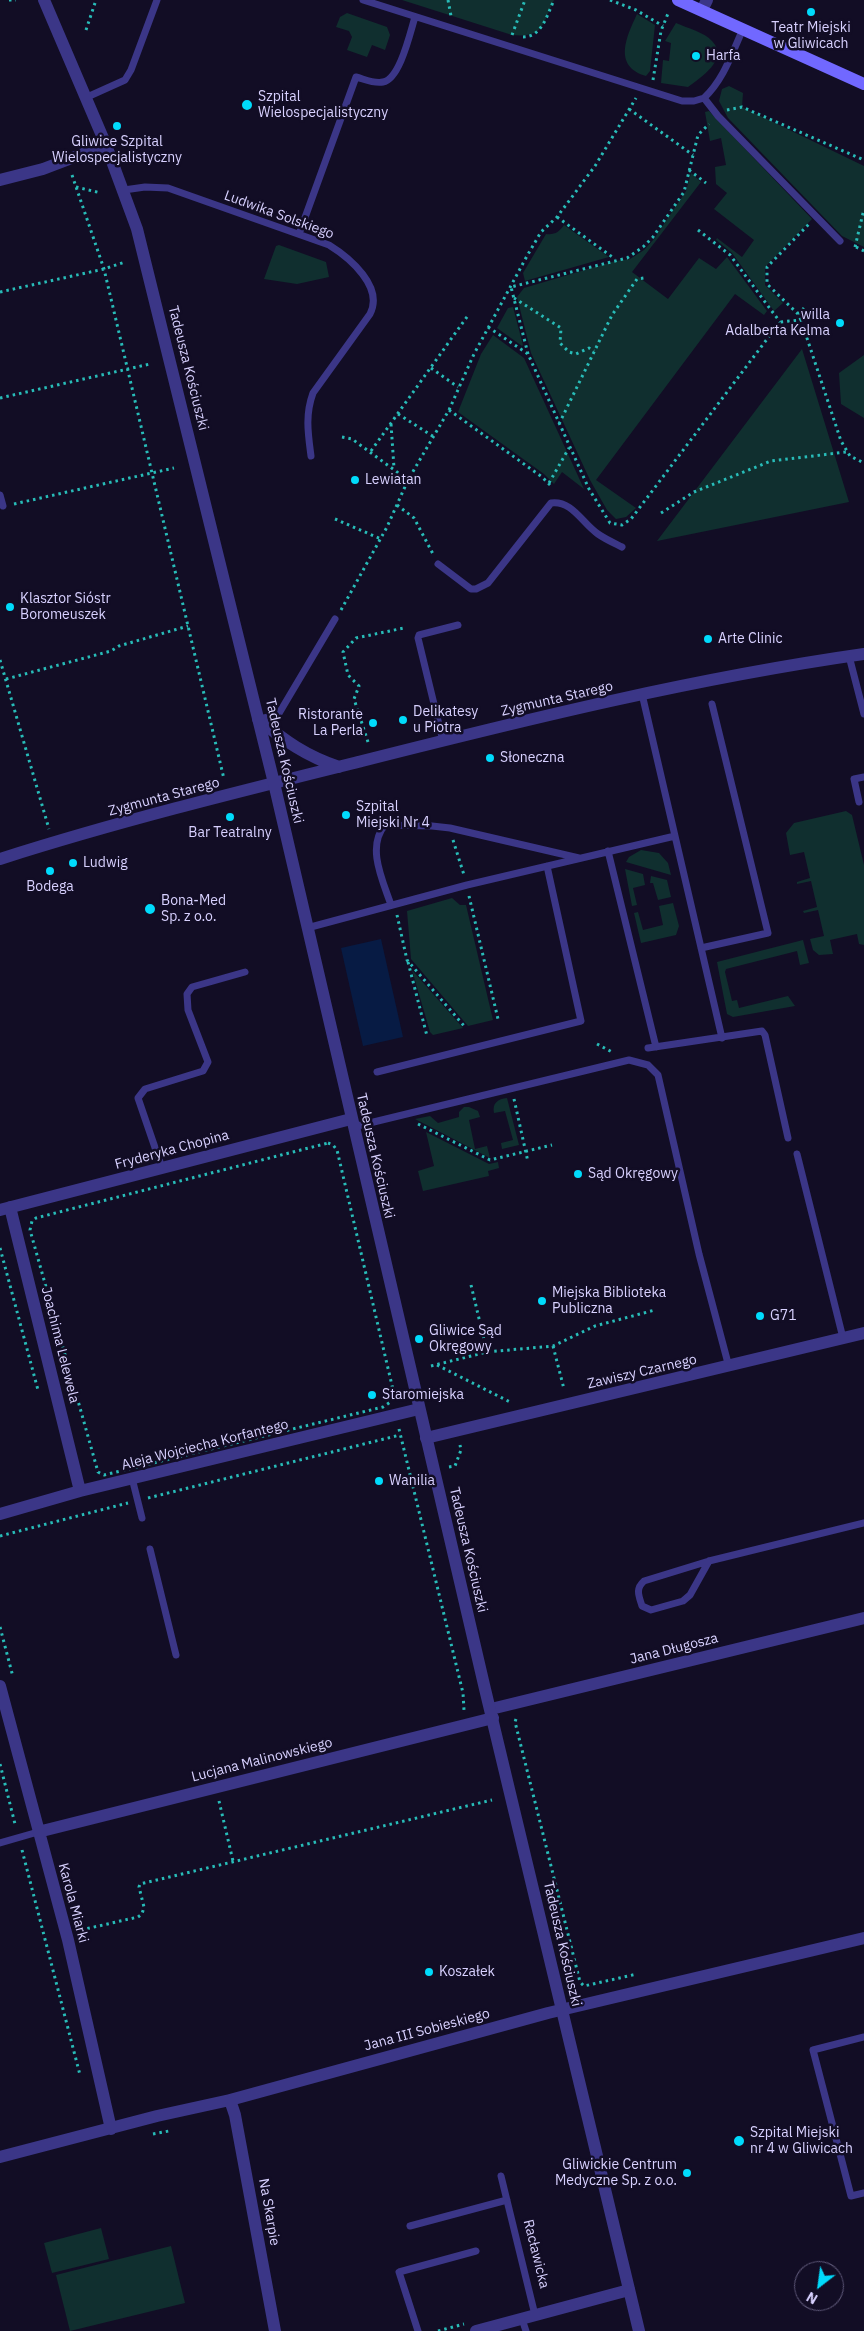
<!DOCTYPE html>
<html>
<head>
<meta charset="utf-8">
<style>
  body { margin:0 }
  #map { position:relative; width:864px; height:2331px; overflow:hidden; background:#120d25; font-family:"IBM Plex Sans",sans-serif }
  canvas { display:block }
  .north { position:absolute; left:794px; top:2261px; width:50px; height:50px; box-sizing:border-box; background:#120d25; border:1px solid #615b7c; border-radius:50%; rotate:210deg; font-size:14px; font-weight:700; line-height:20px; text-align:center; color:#d8d1ff }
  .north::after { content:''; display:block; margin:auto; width:18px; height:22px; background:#00dbfc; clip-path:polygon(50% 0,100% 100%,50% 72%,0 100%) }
</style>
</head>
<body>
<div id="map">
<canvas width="864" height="2331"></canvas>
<div class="north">N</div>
</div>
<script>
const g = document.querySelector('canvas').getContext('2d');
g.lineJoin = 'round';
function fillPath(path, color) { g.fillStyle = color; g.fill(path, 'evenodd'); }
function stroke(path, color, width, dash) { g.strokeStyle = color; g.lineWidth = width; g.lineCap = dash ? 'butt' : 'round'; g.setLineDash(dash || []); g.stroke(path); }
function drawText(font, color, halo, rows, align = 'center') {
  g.font = font + ' "IBM Plex Sans",sans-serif'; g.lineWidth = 5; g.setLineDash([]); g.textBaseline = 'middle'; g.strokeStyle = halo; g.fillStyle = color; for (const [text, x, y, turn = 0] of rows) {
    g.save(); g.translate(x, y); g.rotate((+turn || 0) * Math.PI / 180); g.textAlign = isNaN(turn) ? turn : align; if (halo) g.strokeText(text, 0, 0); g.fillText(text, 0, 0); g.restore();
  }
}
const green = new Path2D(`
  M402,0H554C542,25 544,38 512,35Z
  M347,13L387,27L390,35L385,50L372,45L367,57L347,50L352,37L349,31L336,27L340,17Z
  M637,14L655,25L650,71L646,76C612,66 627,36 637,14Z
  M676,23C687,28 704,32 712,41C730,59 700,78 688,87L661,83L663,60L669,61L671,43L665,41Z
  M729,86L743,93L742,107L864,166V247L842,236L728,118L719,101L722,89Z
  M709,111L812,219L765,267V285L783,303L774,311L732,253L716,240L717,238L742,257L754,240L714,209L727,193L716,184L715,167L726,165L721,138L710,141L705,112Z
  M691,173L701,182L632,272L668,299L699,258L716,269L727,257L767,311L764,315L735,294L596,480L636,508L626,517L616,519L607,510L590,480L531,353L517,297L524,288L615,261L630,259L644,250L654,239L686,191Z
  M564,225L609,257L525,281L523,273L546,234C555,235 559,232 564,225Z
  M279,245L326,262L329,277L297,284L264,279L276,246Z
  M513,307L523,345L522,346L497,328L508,308Z
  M493,335L524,358L584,489L562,472L554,484L544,474L458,412L481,354Z
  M802,349L849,502L657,541Z
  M864,355V418L841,404L839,373Z
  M846,811L852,815L864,865V945L859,944L857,934L830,940L833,954L819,955L813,950L810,939L824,936L818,910L804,913L803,911L817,907L811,881L797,884V882L810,878L804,852L790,855L786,833L794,823Z
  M641,850L659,853L668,863L671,875L626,862L629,857Z
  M625,869L643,874L645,885L633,888L637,905L632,906Z
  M651,876L667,880L671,897L658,900L653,883H650Z
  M452,898L460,905H466L493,1020L468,1026L411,959L407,911Z
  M673,903L679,926L676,935L641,943L634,913L638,912L643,930L663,925L659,906Z
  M803,940L809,963L800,965L797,951L726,969L725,972L732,1001L737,1000L739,1008L788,996L795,1006L733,1017L727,1014L717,962Z
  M412,970L463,1028L433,1035L430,1032Z
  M507,1098L519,1145L502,1149L501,1143L513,1140L505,1111L494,1113C492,1103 498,1099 507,1098Z
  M464,1107H469L478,1111L480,1117L469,1120L475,1149L487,1146L490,1158L415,1119L430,1116L438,1123L459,1117V1112Z
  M426,1132L489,1164L498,1162L499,1168L488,1171L489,1176L423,1191L418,1171L434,1166Z
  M101,2228L109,2259L52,2273L44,2243Z
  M171,2246L185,2303L70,2331L56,2275Z`);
const water = new Path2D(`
  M381,939L403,1037L363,1046L341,948Z`);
const path = new Path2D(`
  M9,0H16
  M448,0L451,16
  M610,0L636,10L663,26
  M86,30L96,0
  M512,35L525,0
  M523,37C542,37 547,15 554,0
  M653,80L661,31L669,11
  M629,109L693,155
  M727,110L742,107L864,160
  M689,170L706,183
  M72,175L104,269L224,779
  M76,187L101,193
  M557,217L615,259
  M698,230L730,255L780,322
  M855,247L864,209
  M856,247L864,251
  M0,292L104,269L125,262
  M514,298L561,328L560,343L569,352L576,354L589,348L594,351
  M798,314L804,308
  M801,320L798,314L767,284V267L809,224
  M488,327L528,354L589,489L610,523L622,525L631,519L780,322L801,320L841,441L850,456L864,463
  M528,354L511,287L627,258L643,247L653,237L684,192L698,135L709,124
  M431,368L458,387
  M0,398L150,364
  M449,410L542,477L552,487
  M398,414L434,437
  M391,424L394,468
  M559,424L612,315L637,279L644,278
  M342,437L352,439L408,480
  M371,451L469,314
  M549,483L569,448
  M14,504L174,468
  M397,505L414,518L433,554
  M661,513L694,492L771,461L846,452
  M335,519L381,539
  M341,610L387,527L408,480L449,410L474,354L527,256L541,232L557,217L595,166L636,98
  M0,660L49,829
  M6,679L111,651L119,646L188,626
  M368,742L354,699L359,686L348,675L343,652L356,638L404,628
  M453,840L464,875
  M469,896L498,1019
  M397,915L407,960L465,1027
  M408,962L427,1036
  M597,1044L612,1052
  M514,1099L528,1162
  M418,1124L490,1160L552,1145
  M328,1143L333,1145L337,1150L394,1394L392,1401L383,1407L104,1475L98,1472L30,1230L32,1221L36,1218Z
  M0,1248L38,1390
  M471,1285L487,1352
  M553,1346L564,1389
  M437,1365L510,1402
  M431,1366L487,1352L553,1346L595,1326L655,1310
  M399,1429L463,1693L464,1710
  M449,1467L455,1466L461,1450L460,1445
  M148,1498L400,1435
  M0,1536L128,1503
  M0,1627L13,1677
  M516,1719L515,1722L580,1982L584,1986L637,1974
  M0,1764L15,1824
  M219,1801L233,1861
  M22,1850L80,2075
  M81,1930L138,1917L142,1914L144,1907L139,1887L140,1884L492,1800
  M153,2134L169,2131
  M438,2331L464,2324`);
const service = new Path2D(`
  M363,0L682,101H694L704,98L718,116L840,241
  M85,98L125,80L131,70L157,0
  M704,98C724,79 732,53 743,29
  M124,190L145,187L168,188L329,245C350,258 384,287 370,314L313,393C305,415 308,433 311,456
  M299,234L356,77C364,79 374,84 383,82C400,79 410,33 415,17
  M0,495L3,506
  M438,564L471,589H476L488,583L551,503C572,500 582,523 598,534C605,539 614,543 622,547
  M849,656L864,714
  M642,694L722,1038
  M259,719L278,715L335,619
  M443,741L418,638L419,635L458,625
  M859,802L854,779L864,777
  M608,851L656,1047
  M391,905C383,881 366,847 385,825L432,826L450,828L579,858
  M307,928L467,885L675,836
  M701,948L768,933L712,704
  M648,1048L762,1031L765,1035L788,1138
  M377,1072L581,1021L547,866
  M353,1127L629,1060L648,1065L658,1075L699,1254L729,1367
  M797,1154L843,1338
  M162,1168L138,1098L145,1089L203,1071L208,1062L188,1010L187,994L192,987L245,972
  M132,1478L142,1518
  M150,1549L176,1655
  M709,1561L690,1595L683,1601L651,1610L642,1606C639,1596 635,1589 644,1581L709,1561L864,1523
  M0,1843L38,1832
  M864,2037L813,2050L851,2196L864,2193
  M501,2176L535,2315
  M410,2226L507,2200
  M522,2319L526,2331
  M418,2331L399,2272L476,2251`);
const minor = new Path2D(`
  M0,180L43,169L106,145
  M258,719C285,741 306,756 339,767
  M0,859C119,821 241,791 362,761C528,719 695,678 864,654
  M10,1207L80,1491
  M0,1210L351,1119
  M426,1438L864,1333
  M0,1514L80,1491L419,1409
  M0,1686L68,1940L111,2129
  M491,1709L864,1618
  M38,1832L493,1718
  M230,2100L235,2115L275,2331
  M0,2157L157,2116L230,2100L548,2013L864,1938
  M476,2331L629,2290`);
const tertiary = new Path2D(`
  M44,0L106,145L137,229L274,783L485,1689L639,2331
  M702,10L707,0`);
const secondary = new Path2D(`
  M678,0L864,84`);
const markers = [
  [811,12,5,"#00dbfc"],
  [696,56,5,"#00dbfc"],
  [247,105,6,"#00dbfc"],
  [117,126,5,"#00dbfc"],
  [840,323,5,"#00dbfc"],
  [355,480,5,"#00dbfc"],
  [10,607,5,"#00dbfc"],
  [708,639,5,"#00dbfc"],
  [403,720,5,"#00dbfc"],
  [373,723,5,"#00dbfc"],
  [490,758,5,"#00dbfc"],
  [346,815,5,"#00dbfc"],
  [230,817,5,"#00dbfc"],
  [73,863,5,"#00dbfc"],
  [50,871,5,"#00dbfc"],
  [150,909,6,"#00dbfc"],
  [578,1174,5,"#00dbfc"],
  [542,1301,5,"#00dbfc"],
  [760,1316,5,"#00dbfc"],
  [419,1339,5,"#00dbfc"],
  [372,1395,5,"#00dbfc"],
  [379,1481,5,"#00dbfc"],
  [429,1972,5,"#00dbfc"],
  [739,2141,6,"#00dbfc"],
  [687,2173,5,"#00dbfc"]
];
const poiNames = [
  ["Teatr Miejski",811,28,"center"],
  ["w Gliwicach",811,44,"center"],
  ["Harfa",706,56],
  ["Szpital",258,97],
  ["Wielospecjalistyczny",258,113],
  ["Gliwice Szpital",117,142,"center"],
  ["Wielospecjalistyczny",117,158,"center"],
  ["willa",830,315,"right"],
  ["Adalberta Kelma",830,331,"right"],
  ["Lewiatan",365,480],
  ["Klasztor Sióstr",20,599],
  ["Boromeuszek",20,615],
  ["Arte Clinic",718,639],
  ["Delikatesy",413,712],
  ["u Piotra",413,728],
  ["Ristorante",363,715,"right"],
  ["La Perla",363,731,"right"],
  ["Słoneczna",500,758],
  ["Szpital",356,807],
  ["Miejski Nr 4",356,823],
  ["Bar Teatralny",230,833,"center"],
  ["Ludwig",83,863],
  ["Bodega",50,887,"center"],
  ["Bona-Med",161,901],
  ["Sp. z o.o.",161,917],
  ["Sąd Okręgowy",588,1174],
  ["Miejska Biblioteka",552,1293],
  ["Publiczna",552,1309],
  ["G71",770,1316],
  ["Gliwice Sąd",429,1331],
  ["Okręgowy",429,1347],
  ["Staromiejska",382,1395],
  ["Wanilia",389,1481],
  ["Koszałek",439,1972],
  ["Szpital Miejski",750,2133],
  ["nr 4 w Gliwicach",750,2149],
  ["Gliwickie Centrum",677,2165,"right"],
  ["Medyczne Sp. z o.o.",677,2181,"right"]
];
const streetNames = [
  ["Ludwika Solskiego",279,215,20],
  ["Tadeusza Kościuszki",188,368,76],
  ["Zygmunta Starego",557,699,-13],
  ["Tadeusza Kościuszki",284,761,77],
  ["Zygmunta Starego",164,797,-15],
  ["Fryderyka Chopina",172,1150,-15],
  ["Tadeusza Kościuszki",375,1156,77],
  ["Joachima Lelewela",60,1345,76],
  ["Zawiszy Czarnego",642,1372,-13],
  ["Aleja Wojciecha Korfantego",205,1445,-14],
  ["Tadeusza Kościuszki",468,1550,77],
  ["Jana Długosza",674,1649,-14],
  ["Lucjana Malinowskiego",262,1760,-14],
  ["Karola Miarki",73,1903,75],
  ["Tadeusza Kościuszki",562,1944,77],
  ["Jana III Sobieskiego",427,2030,-15],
  ["Na Skarpie",269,2212,80],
  ["Racławicka",536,2254,76]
];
fillPath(green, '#102f2f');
fillPath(water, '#071b44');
stroke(path, '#28bcb8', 3, [2.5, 4]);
stroke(service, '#3b3687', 7);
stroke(minor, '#3b3687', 12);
stroke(tertiary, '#3b3687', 12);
stroke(secondary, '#7168ff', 12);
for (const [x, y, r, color] of markers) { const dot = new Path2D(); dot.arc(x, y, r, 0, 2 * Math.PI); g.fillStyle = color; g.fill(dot); stroke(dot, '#120d25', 2); }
drawText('14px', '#d8d1ff', '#120d25', poiNames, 'left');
drawText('14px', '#d8d1ff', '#120d25', streetNames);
</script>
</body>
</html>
